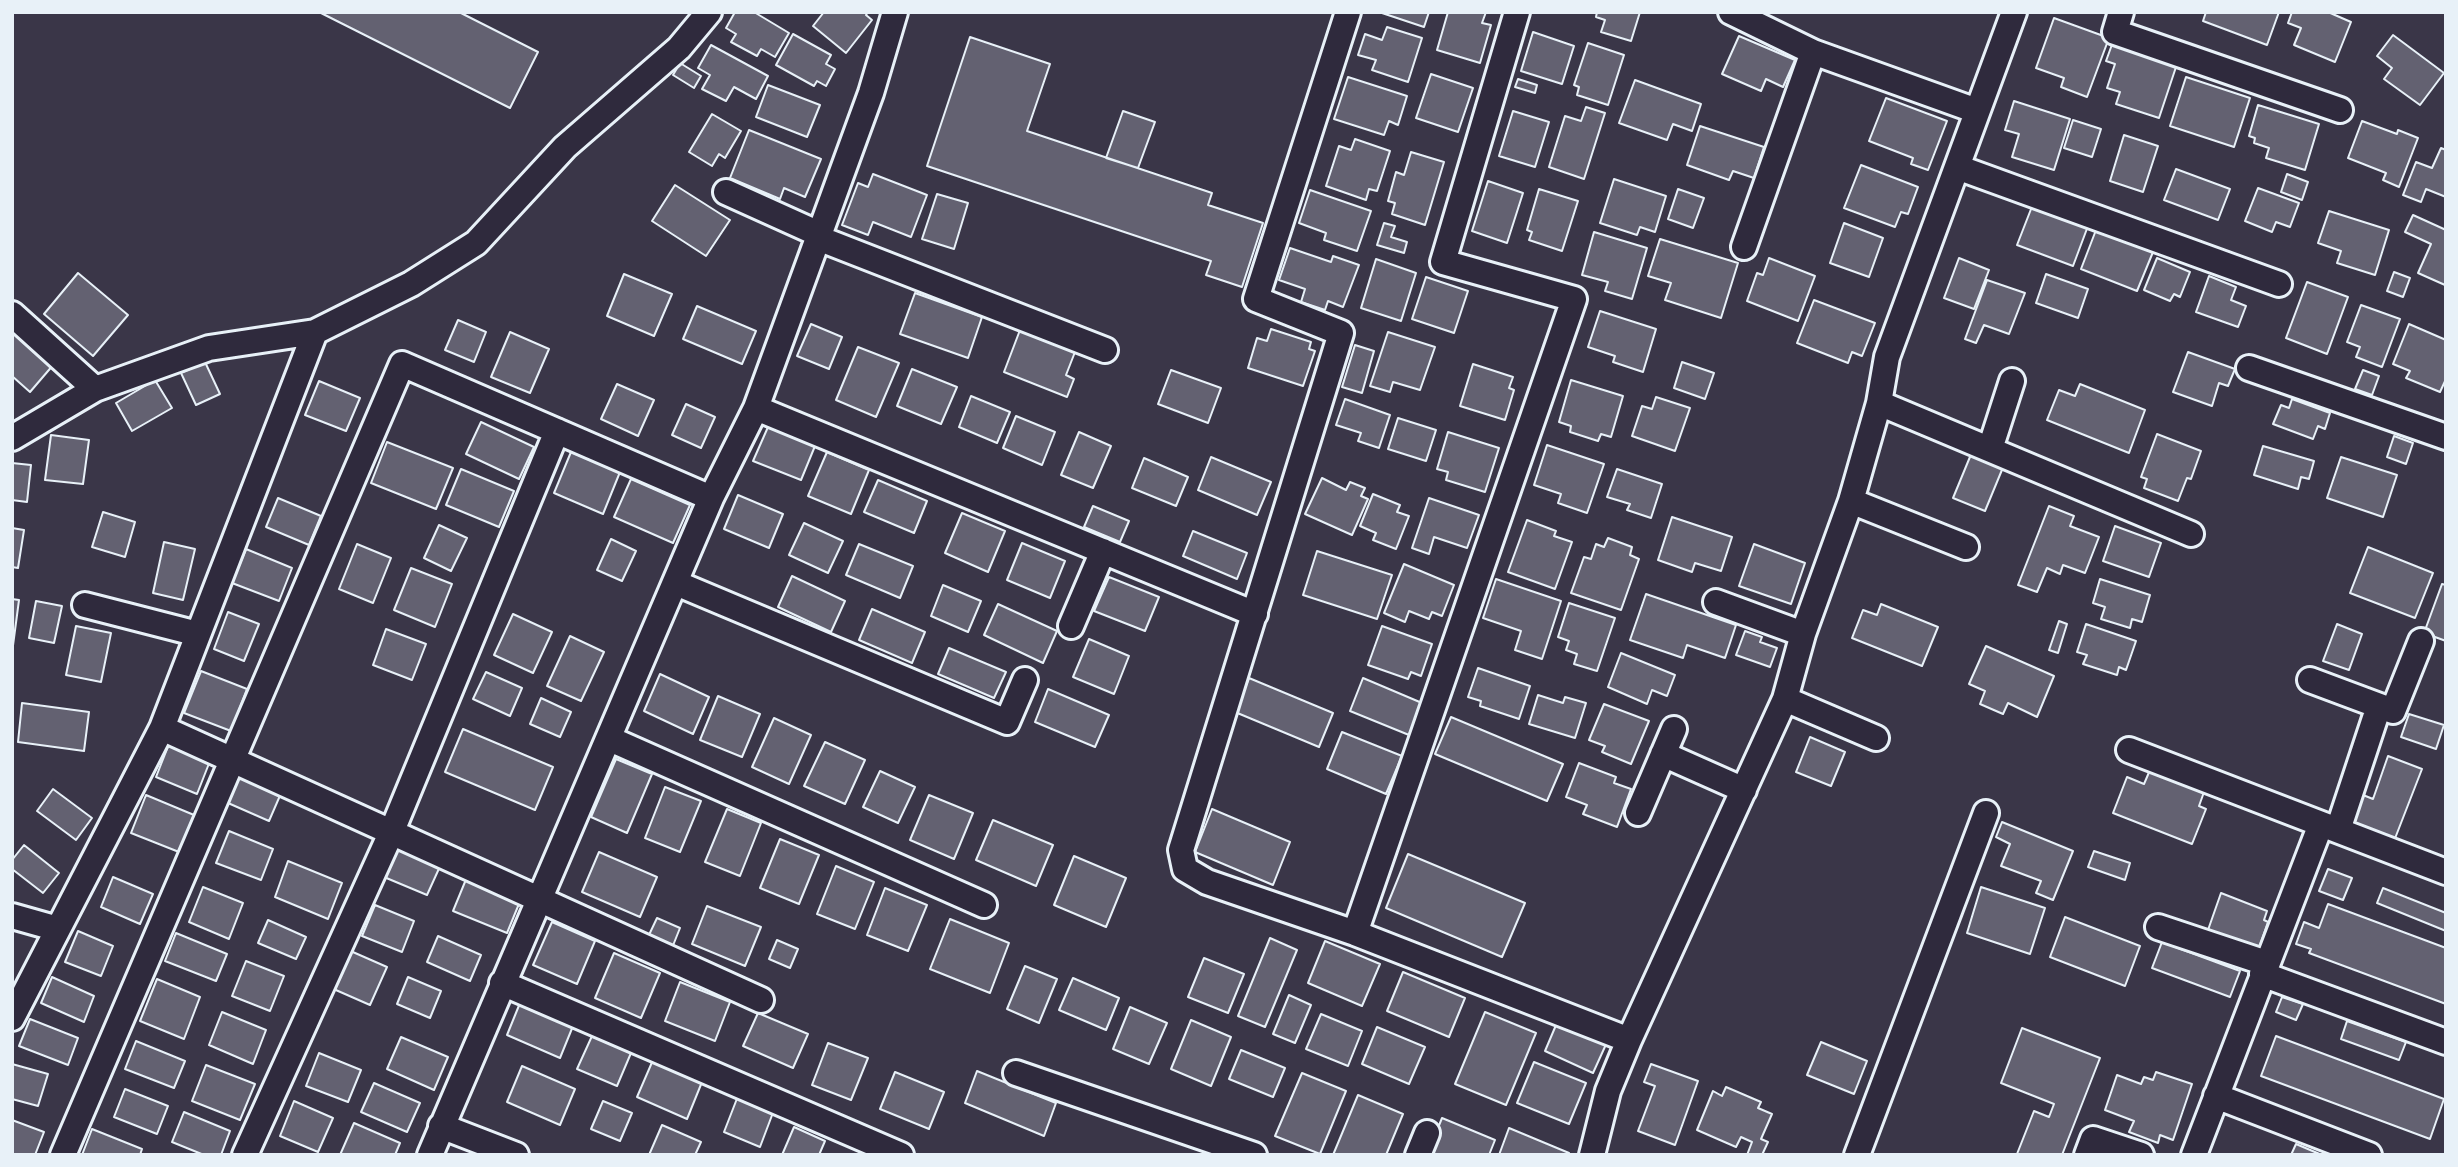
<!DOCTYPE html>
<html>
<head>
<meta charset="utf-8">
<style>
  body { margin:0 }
  #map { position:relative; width:2458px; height:1167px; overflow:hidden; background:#3a3648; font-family:"Architects Daughter",sans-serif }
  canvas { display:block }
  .frame { position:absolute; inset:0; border:14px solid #e8f1f8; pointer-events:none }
</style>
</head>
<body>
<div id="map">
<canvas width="2458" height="1167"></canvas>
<div class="frame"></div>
</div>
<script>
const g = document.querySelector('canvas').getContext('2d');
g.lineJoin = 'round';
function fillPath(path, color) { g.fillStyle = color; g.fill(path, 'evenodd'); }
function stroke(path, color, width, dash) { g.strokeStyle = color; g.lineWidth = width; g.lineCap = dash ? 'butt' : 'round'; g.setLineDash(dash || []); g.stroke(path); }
const building = new Path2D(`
  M319,12H459L538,52L510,108Z
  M735,12H754L789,33L775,57L761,49L757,56L731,42L736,34L726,28Z
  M824,12H868L866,15L872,20L846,53L813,26Z
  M1379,12H1429L1424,27Z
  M1448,12H1486L1482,23L1491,25L1480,63L1437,50Z
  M1597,12H1640L1631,41L1601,32L1605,20L1596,17Z
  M2206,12H2279L2267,45L2203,21Z
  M2292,12H2328L2351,22L2335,62L2294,45L2301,28L2288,23Z
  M2054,18L2109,38L2087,97L2061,87L2064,78L2036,68Z
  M1387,27L1422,38L1408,82L1372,70L1376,60L1358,55L1365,34L1382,40Z
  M1533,32L1574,46L1562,84L1521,71Z
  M793,34L831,55L826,64L835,69L826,86L817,81L814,86L776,65Z
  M2393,35L2444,73L2420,105L2384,79L2392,68L2377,56Z
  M1739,36L1795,60L1783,87L1766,79L1761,91L1722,74Z
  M970,37L1050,64L1027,131L1212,193L1208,205L1263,223L1242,287L1206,275L1211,261L927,166Z
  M2114,39L2178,61L2159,118L2116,104L2120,92L2107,88L2115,64L2106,61Z
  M1588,43L1624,55L1608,105L1577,95L1579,87L1574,85Z
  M711,45L768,76L756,99L734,87L726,101L702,89L710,75L698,68Z
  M680,63L701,76L694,88L673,75Z
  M1431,74L1473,88L1458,132L1416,118Z
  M1348,77L1407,96L1398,125L1389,121L1384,135L1334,119Z
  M2186,77L2250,98L2234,147L2170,126Z
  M1518,79L1537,85L1535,93L1515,87Z
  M1635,80L1701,104L1692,131L1673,124L1667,140L1619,123Z
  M768,85L820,105L807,137L756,117Z
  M1886,98L1947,121L1928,170L1911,164L1913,158L1869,141Z
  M2014,101L2070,119L2054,170L2012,157L2019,134L2005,130Z
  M2258,105L2319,124L2305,170L2266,158L2269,148L2254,143L2255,138L2249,136Z
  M1586,107L1605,113L1584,179L1549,167L1565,116L1581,121Z
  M1123,111L1155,122L1138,168L1106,158Z
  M1513,111L1549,122L1535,167L1499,156Z
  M712,114L741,131L725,158L719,154L712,166L689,152Z
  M2073,120L2101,129L2092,157L2064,148Z
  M2362,121L2397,134L2398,130L2418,138L2399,187L2383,180L2386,173L2348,158Z
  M1700,126L1764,147L1754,178L1733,171L1729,180L1687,165Z
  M749,130L821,159L805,197L784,188L780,199L730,178Z
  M2124,135L2158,146L2143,192L2110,181Z
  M1355,139L1390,151L1377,191L1369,189L1366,200L1326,186L1339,146L1351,150Z
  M2441,148L2446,150V197L2426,189L2421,202L2403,195L2416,162L2432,168Z
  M1411,152L1444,162L1425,225L1392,214L1395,203L1388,201L1396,172L1404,175Z
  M1861,165L1918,187L1908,214L1901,212L1895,227L1844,208Z
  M2176,169L2230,189L2218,220L2164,200Z
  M873,174L927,195L911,237L873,222L868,235L842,225L858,183L868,187Z
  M2287,174L2308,182L2302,200L2281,192Z
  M1614,179L1666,196L1655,232L1640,227L1637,235L1600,223Z
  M1488,181L1523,193L1507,243L1472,231Z
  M675,185L730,220L706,256L652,221Z
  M2258,188L2299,203L2290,227L2276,222L2272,232L2245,221Z
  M1539,189L1578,201L1562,251L1529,240L1532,232L1527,230Z
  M1678,189L1704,198L1693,228L1668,219Z
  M1310,190L1371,211L1357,251L1324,240L1326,233L1299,223Z
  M937,194L968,203L954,249L922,239Z
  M2033,204L2088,226L2073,266L2017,245Z
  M2329,211L2389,230L2375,275L2337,263L2341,251L2318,243Z
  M2413,215L2446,230L2445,285L2418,273L2431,244L2405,232Z
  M1384,223L1395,226L1391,237L1407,242L1404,253L1377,245Z
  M1844,223L1883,238L1869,277L1830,263Z
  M2096,230L2153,252L2137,291L2081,269Z
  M1594,232L1647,248L1632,299L1605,291L1608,282L1582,275Z
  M1660,239L1738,263L1721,318L1665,300L1671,283L1648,276Z
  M1290,248L1331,262L1333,256L1359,265L1343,307L1328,301L1325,310L1301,302L1305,289L1279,280Z
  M1769,258L1815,276L1798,321L1747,301L1757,273L1763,275Z
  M1959,258L1989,270L1974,309L1944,298Z
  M2157,258L2190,272L2180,297L2174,294L2170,301L2144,290Z
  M1376,259L1416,273L1401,321L1361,308Z
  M2394,272L2410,278L2403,297L2387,291Z
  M78,273L128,315L93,356L44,314Z
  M624,274L672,294L654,336L607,316Z
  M2046,274L2088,289L2078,318L2036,303Z
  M2209,276L2236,287L2231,300L2246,306L2238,327L2196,312Z
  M1426,277L1468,291L1454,333L1412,319Z
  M1987,280L2025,293L2009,334L1984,325L1976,343L1965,339Z
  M2307,282L2348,297L2327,354L2286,338Z
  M915,293L982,317L968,358L900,334Z
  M1814,300L1875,323L1862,356L1852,352L1848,363L1797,343Z
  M2361,305L2400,319L2382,367L2356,357L2360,347L2347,342Z
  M697,306L756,331L742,364L683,339Z
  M1600,311L1656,329L1643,372L1613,362L1615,356L1588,347Z
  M458,320L486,332L474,362L445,350Z
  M811,324L842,337L829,369L797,356Z
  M2409,324L2446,340V379L2440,392L2406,378L2410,371L2393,364Z
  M12,328L54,364L30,392L12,376Z
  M1271,329L1311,342L1309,349L1315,351L1303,386L1248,368L1257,338L1267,341Z
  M1020,330L1075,352L1066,375L1074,379L1067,397L1004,372Z
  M510,332L549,349L530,393L491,377Z
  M1388,332L1435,347L1420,390L1393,382L1390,392L1370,386Z
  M1355,345L1374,351L1362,393L1342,387Z
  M858,347L899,363L876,417L836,400Z
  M2188,352L2235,369L2228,386L2219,383L2212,406L2173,392Z
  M205,362L220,394L196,405L181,373Z
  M1682,362L1714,373L1705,399L1674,388Z
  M1473,364L1513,377L1509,388L1514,390L1505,420L1460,406Z
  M912,369L957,387L941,424L897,406Z
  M1171,370L1221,388L1208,423L1158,404Z
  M2363,370L2379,376L2372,395L2355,389Z
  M155,380L172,408L132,431L116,403Z
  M1571,380L1623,396L1611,437L1601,434L1598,441L1570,432L1571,426L1559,422Z
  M319,381L360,398L346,431L305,415Z
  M617,384L654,400L638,436L601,419Z
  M2080,384L2145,410L2129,453L2047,420L2059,390L2075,396Z
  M971,396L1010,412L997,443L959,427Z
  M1656,397L1690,408L1675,451L1632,436L1642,406L1652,409Z
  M1345,399L1390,415L1379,448L1358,441L1361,433L1336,425Z
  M2292,399L2330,413L2325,429L2318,426L2313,439L2273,424L2281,405L2289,408Z
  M686,404L715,417L701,448L672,435Z
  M1016,416L1055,432L1042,465L1003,448Z
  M1398,418L1436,430L1426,461L1388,449Z
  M481,422L534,447L519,479L466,454Z
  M768,427L815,446L801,480L753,461Z
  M1079,432L1111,446L1093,488L1061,475Z
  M1448,432L1499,448L1485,492L1446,480L1448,472L1437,469Z
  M2157,434L2201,451L2191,479L2187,478L2178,501L2144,488L2147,479L2141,477Z
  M51,435L89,440L83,484L45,480Z
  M2394,436L2413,443L2406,464L2387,457Z
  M387,442L453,468L436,509L371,483Z
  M1547,445L1604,464L1587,513L1558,503L1561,494L1534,485Z
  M2263,446L2314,461L2309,479L2301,477L2298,489L2254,475Z
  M571,452L620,472L603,514L554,493Z
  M827,452L869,470L851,514L808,496Z
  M1972,452L2004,465L1985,511L1953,498Z
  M1211,457L1271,482L1257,515L1198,490Z
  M2341,457L2397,475L2383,517L2327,498Z
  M1144,458L1188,477L1176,506L1132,488Z
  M12,463L31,465L27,502L12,500Z
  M461,469L514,491L499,527L446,505Z
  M1617,469L1662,484L1651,518L1627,510L1630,504L1607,497Z
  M1322,478L1346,490L1350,482L1365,488L1361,496L1368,499L1352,535L1305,514Z
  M631,479L690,505L673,543L614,517Z
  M878,480L927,501L914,533L864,512Z
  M1373,494L1400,505L1397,512L1409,516L1396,549L1373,540L1376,533L1360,526Z
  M738,495L783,514L769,548L724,529Z
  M278,498L321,516L309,545L266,527Z
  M1429,498L1479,515L1467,548L1434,537L1429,554L1412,548Z
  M1093,506L1129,521L1120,542L1084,527Z
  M2049,506L2074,516L2070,526L2099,537L2085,573L2063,565L2060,574L2047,568L2037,592L2018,585Z
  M103,512L135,522L125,557L92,547Z
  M962,513L1005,531L988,572L945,553Z
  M1672,517L1732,537L1721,571L1695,563L1692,572L1658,560Z
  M1527,520L1556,531L1554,536L1572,542L1555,589L1508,572Z
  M804,523L843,541L828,573L789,555Z
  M439,525L467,538L451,571L424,558Z
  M2115,526L2161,543L2149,577L2103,561Z
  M12,528L24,530L18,568L12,567Z
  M1193,531L1247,553L1237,579L1183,556Z
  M1608,538L1632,547L1630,555L1639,559L1621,610L1571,593L1584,557L1591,559L1596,544L1604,547Z
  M611,539L636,551L622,581L597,570Z
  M164,542L195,549L183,600L153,593Z
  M1022,543L1065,561L1050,598L1007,580Z
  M357,544L391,558L373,603L339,589Z
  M859,544L913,566L900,598L846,575Z
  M1754,544L1805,563L1791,604L1739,586Z
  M2368,547L2433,573L2415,618L2350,593Z
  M246,549L292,568L279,601L232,583Z
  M1317,551L1392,575L1377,619L1303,595Z
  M1404,564L1454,585L1442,616L1432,612L1429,619L1409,611L1405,622L1384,613Z
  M411,568L452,584L435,627L394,610Z
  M792,576L845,601L831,632L778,607Z
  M1109,577L1159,597L1145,631L1094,611Z
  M1496,579L1561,601L1542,659L1515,650L1521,631L1483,618Z
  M2100,579L2150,595L2142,622L2132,619L2130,628L2101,619L2105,607L2093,603Z
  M2442,584L2446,585V641L2424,633Z
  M943,585L981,601L968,632L931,616Z
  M1646,594L1736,625L1725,658L1687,645L1683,658L1630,640Z
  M12,599L19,600L12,653Z
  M36,601L62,606L54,643L29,638Z
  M1569,603L1615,618L1597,671L1574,664L1577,654L1566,650L1569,641L1558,637Z
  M998,604L1057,631L1043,663L984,635Z
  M1881,604L1938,627L1922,666L1852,638L1863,610L1877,615Z
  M872,609L925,632L912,663L859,640Z
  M228,612L259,624L244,661L214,649Z
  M513,614L552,632L533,673L494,655Z
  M2059,621L2067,624L2058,653L2049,650Z
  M2086,624L2136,641L2126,670L2119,667L2117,675L2083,664L2087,655L2077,652Z
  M2337,624L2362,634L2349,670L2323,661Z
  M76,626L111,633L101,682L66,675Z
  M1382,626L1432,644L1421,676L1411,672L1408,679L1368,665Z
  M386,629L426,644L412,680L373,665Z
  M1745,631L1762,637L1760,642L1777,648L1770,667L1736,655Z
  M570,636L604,652L581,701L547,686Z
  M1089,639L1129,656L1114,694L1073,677Z
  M1986,646L2054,676L2037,717L2008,703L2003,714L1980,704L1985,691L1969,684Z
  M949,648L1006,672L994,698L938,674Z
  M1621,653L1675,675L1667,696L1652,690L1647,704L1608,687Z
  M1478,668L1530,686L1519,719L1480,706L1481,701L1468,697Z
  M201,671L247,689L231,731L184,713Z
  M486,672L522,688L510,716L473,699Z
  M660,674L709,697L693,734L644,711Z
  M1249,678L1333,713L1319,747L1235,712Z
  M1363,678L1422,703L1409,735L1350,711Z
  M1048,689L1109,715L1095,747L1035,722Z
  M1538,695L1563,703L1565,697L1586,703L1575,738L1529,724Z
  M718,696L760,714L742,757L700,740Z
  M541,698L571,712L560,737L530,724Z
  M22,703L89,712L84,751L18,742Z
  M1604,704L1649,721L1631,764L1602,752L1605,746L1589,740Z
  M2409,714L2444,725L2436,749L2401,737Z
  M1451,717L1563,764L1547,801L1435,754Z
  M774,718L811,735L789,784L752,767Z
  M463,729L553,767L535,810L445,772Z
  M1342,732L1402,756L1386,794L1327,769Z
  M1810,737L1845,752L1831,786L1796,772Z
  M825,742L865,760L845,804L804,786Z
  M169,744L210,761L197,794L156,777Z
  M2388,756L2422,769L2394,841L2352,825L2363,795L2373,799Z
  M616,759L652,774L627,833L591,817Z
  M1579,763L1616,777L1614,783L1631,789L1617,827L1583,814L1587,805L1566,797Z
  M2150,770L2204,792L2199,806L2206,809L2192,844L2113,813L2127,777L2144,784Z
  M880,771L915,787L898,823L863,807Z
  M241,773L282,791L269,821L228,803Z
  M665,787L701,801L680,852L645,838Z
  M53,789L92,818L76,840L37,811Z
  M146,795L194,815L179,852L131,833Z
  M929,795L973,813L954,859L910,840Z
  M727,809L761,823L740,876L705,862Z
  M1212,809L1290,842L1273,885L1195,852Z
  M993,820L1053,845L1036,886L976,860Z
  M2002,822L2073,851L2053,900L2036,893L2041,881L2001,866L2010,844L1996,837Z
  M229,831L273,849L261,880L216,863Z
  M780,839L819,855L799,904L760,888Z
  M399,844L442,862L427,895L384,877Z
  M24,845L59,873L43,893L12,869V860Z
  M2094,851L2130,863L2125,880L2088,867Z
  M599,852L657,877L640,917L582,892Z
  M1408,854L1525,903L1502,957L1386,908Z
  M1074,856L1126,878L1106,927L1054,905Z
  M288,861L342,883L328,919L275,897Z
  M836,866L874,882L855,929L817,914Z
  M2328,869L2352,878L2343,900L2319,891Z
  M113,877L153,894L140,924L101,907Z
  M467,877L521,899L507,933L453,911Z
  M203,887L243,903L229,939L189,922Z
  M1981,887L2045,908L2030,954L1967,933Z
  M885,888L927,905L908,951L867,935Z
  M2383,888L2446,913V931L2377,903Z
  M2221,893L2267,911L2264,920L2268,922L2259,948L2208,930Z
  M2328,904L2446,948V1004L2309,953L2311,949L2296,944L2304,922L2319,928Z
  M375,905L414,921L402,952L362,936Z
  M707,906L761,927L745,966L692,944Z
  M2065,917L2140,946L2125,986L2050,957Z
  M657,918L680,928L672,948L648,937Z
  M950,919L1009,943L990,993L930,969Z
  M268,920L306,937L296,959L258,943Z
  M552,922L595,941L577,984L533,965Z
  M78,931L113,946L101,976L65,962Z
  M176,933L227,954L216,981L165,961Z
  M438,936L481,955L470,981L427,962Z
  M1270,938L1297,950L1265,1027L1238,1016Z
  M777,940L798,949L790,968L769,959Z
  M1325,941L1380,964L1362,1006L1308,983Z
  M2162,942L2240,971L2230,997L2152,968Z
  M346,949L387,967L370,1005L329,987Z
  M614,953L660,973L641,1018L595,998Z
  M1204,958L1244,974L1228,1013L1188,997Z
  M246,961L284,976L270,1011L232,996Z
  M1025,966L1057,979L1039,1023L1007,1009Z
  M1403,972L1465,998L1449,1037L1387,1011Z
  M52,977L94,996L84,1022L41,1003Z
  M408,977L441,991L430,1018L397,1004Z
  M1073,978L1119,998L1106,1030L1059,1010Z
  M157,979L200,997L184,1039L140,1021Z
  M680,982L730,1002L715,1041L665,1021Z
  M1289,995L1311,1005L1295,1043L1273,1034Z
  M2282,997L2303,1004L2296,1020L2276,1012Z
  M520,1003L573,1026L560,1058L507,1035Z
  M1130,1007L1167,1023L1149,1064L1113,1049Z
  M222,1012L266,1030L253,1064L209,1045Z
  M1485,1012L1536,1033L1506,1105L1455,1084Z
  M758,1013L808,1034L793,1068L743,1046Z
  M1321,1014L1362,1031L1348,1066L1306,1049Z
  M1559,1018L1608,1040L1593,1073L1545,1051Z
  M30,1019L78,1038L68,1065L19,1046Z
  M1191,1020L1231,1037L1211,1086L1171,1069Z
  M2347,1021L2406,1042L2399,1060L2341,1039Z
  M1377,1027L1425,1047L1409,1084L1362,1064Z
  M2022,1028L2100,1058L2062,1155L2017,1154L2034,1111L2049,1117L2054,1104L2001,1083Z
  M592,1036L631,1053L617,1086L577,1069Z
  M2276,1036L2444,1099L2430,1139L2261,1076Z
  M401,1037L448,1057L434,1090L387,1069Z
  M136,1041L185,1061L174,1088L125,1069Z
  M1821,1042L1867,1061L1854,1094L1807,1075Z
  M828,1043L868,1058L851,1100L812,1085Z
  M1241,1050L1285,1068L1273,1097L1229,1079Z
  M319,1053L361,1070L348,1102L306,1086Z
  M653,1060L702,1082L687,1119L637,1097Z
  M1534,1062L1586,1083L1569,1124L1517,1103Z
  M12,1064L48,1074L38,1106L12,1099Z
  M1651,1064L1698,1081L1675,1145L1638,1131L1655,1086L1644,1082Z
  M206,1065L255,1084L240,1120L192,1101Z
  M522,1066L575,1089L560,1125L507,1102Z
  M977,1071L1056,1103L1044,1136L965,1103Z
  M895,1072L944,1092L929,1129L880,1109Z
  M2156,1072L2192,1084L2173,1140L2160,1135L2158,1143L2129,1132L2134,1121L2105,1110L2117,1075L2141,1084L2144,1077L2153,1080Z
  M1302,1073L1346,1091L1320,1154L1275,1136Z
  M374,1083L420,1103L407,1132L361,1112Z
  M1726,1087L1761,1102L1758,1108L1772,1114L1761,1139L1768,1142L1762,1155H1747L1752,1142L1741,1137L1736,1147L1697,1130L1713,1091L1722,1096Z
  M125,1089L168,1106L157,1134L114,1117Z
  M1358,1095L1403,1114L1386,1155H1333Z
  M738,1096L774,1110L760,1147L724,1132Z
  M294,1101L333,1118L318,1152L280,1136Z
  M603,1101L632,1113L620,1141L591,1129Z
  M184,1112L230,1131L221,1155H204L172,1142Z
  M1442,1118L1495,1140L1489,1155H1427Z
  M12,1120L44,1132L35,1155H12Z
  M354,1123L400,1143L395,1155H340Z
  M662,1125L701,1142L695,1155H649Z
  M794,1127L825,1141L819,1155H782Z
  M1509,1128L1569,1153V1155H1499Z
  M92,1129L142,1149L140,1155H82Z
  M2296,1144L2322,1155H2291Z`);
const street = new Path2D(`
  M1348,12L1256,299L1341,333L1181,850L1185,869L1207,882L1355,933L1629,1040
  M1731,12L1813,52L1977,111
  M2121,12L2115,32L2340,110
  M1957,167L2279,284
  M726,192L819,234
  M818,238L1105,350
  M1744,247L1813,52
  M12,314L95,389
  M2249,368L2446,437
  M1879,403L2191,534
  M756,408L1255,614
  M12,438L95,389L209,348L315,332L411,284L476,243L565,147L679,48L709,12
  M1990,449L2012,381
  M1851,501L1966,547
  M676,583L1007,722L1025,680
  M1716,602L1803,634
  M85,605L198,634
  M1071,626L1103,551
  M2310,680L2393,711L2421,641
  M1785,699L1876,738
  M162,728L761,1000
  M610,739L984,905
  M2129,750L2446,872
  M1663,754L1744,790
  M1638,813L1674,729
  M2338,830L2379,706
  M12,916L58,929
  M2158,927L2266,963
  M1355,933L1574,299L1443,262L1517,12
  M2262,974L2446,1042
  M502,983L901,1155
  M12,1018L162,728L315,332
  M1016,1073L1254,1155
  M2216,1096L2369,1155
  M441,1126L516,1155
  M63,1155L402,364L711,498
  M245,1155L392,831L557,431
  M430,1155L711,498L756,408L871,93L895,12
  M1418,1155L1427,1133
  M1592,1155L1608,1091L1629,1040L1785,699L1803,634L1851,501L1879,403L1887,357L2014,12
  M1857,1155L1986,813
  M2087,1155L2093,1139L2141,1155
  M2194,1155L2321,824`);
fillPath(building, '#636171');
stroke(building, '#e8f1f8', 2);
stroke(street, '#e8f1f8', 30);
stroke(street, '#2f2a3d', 24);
</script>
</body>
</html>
